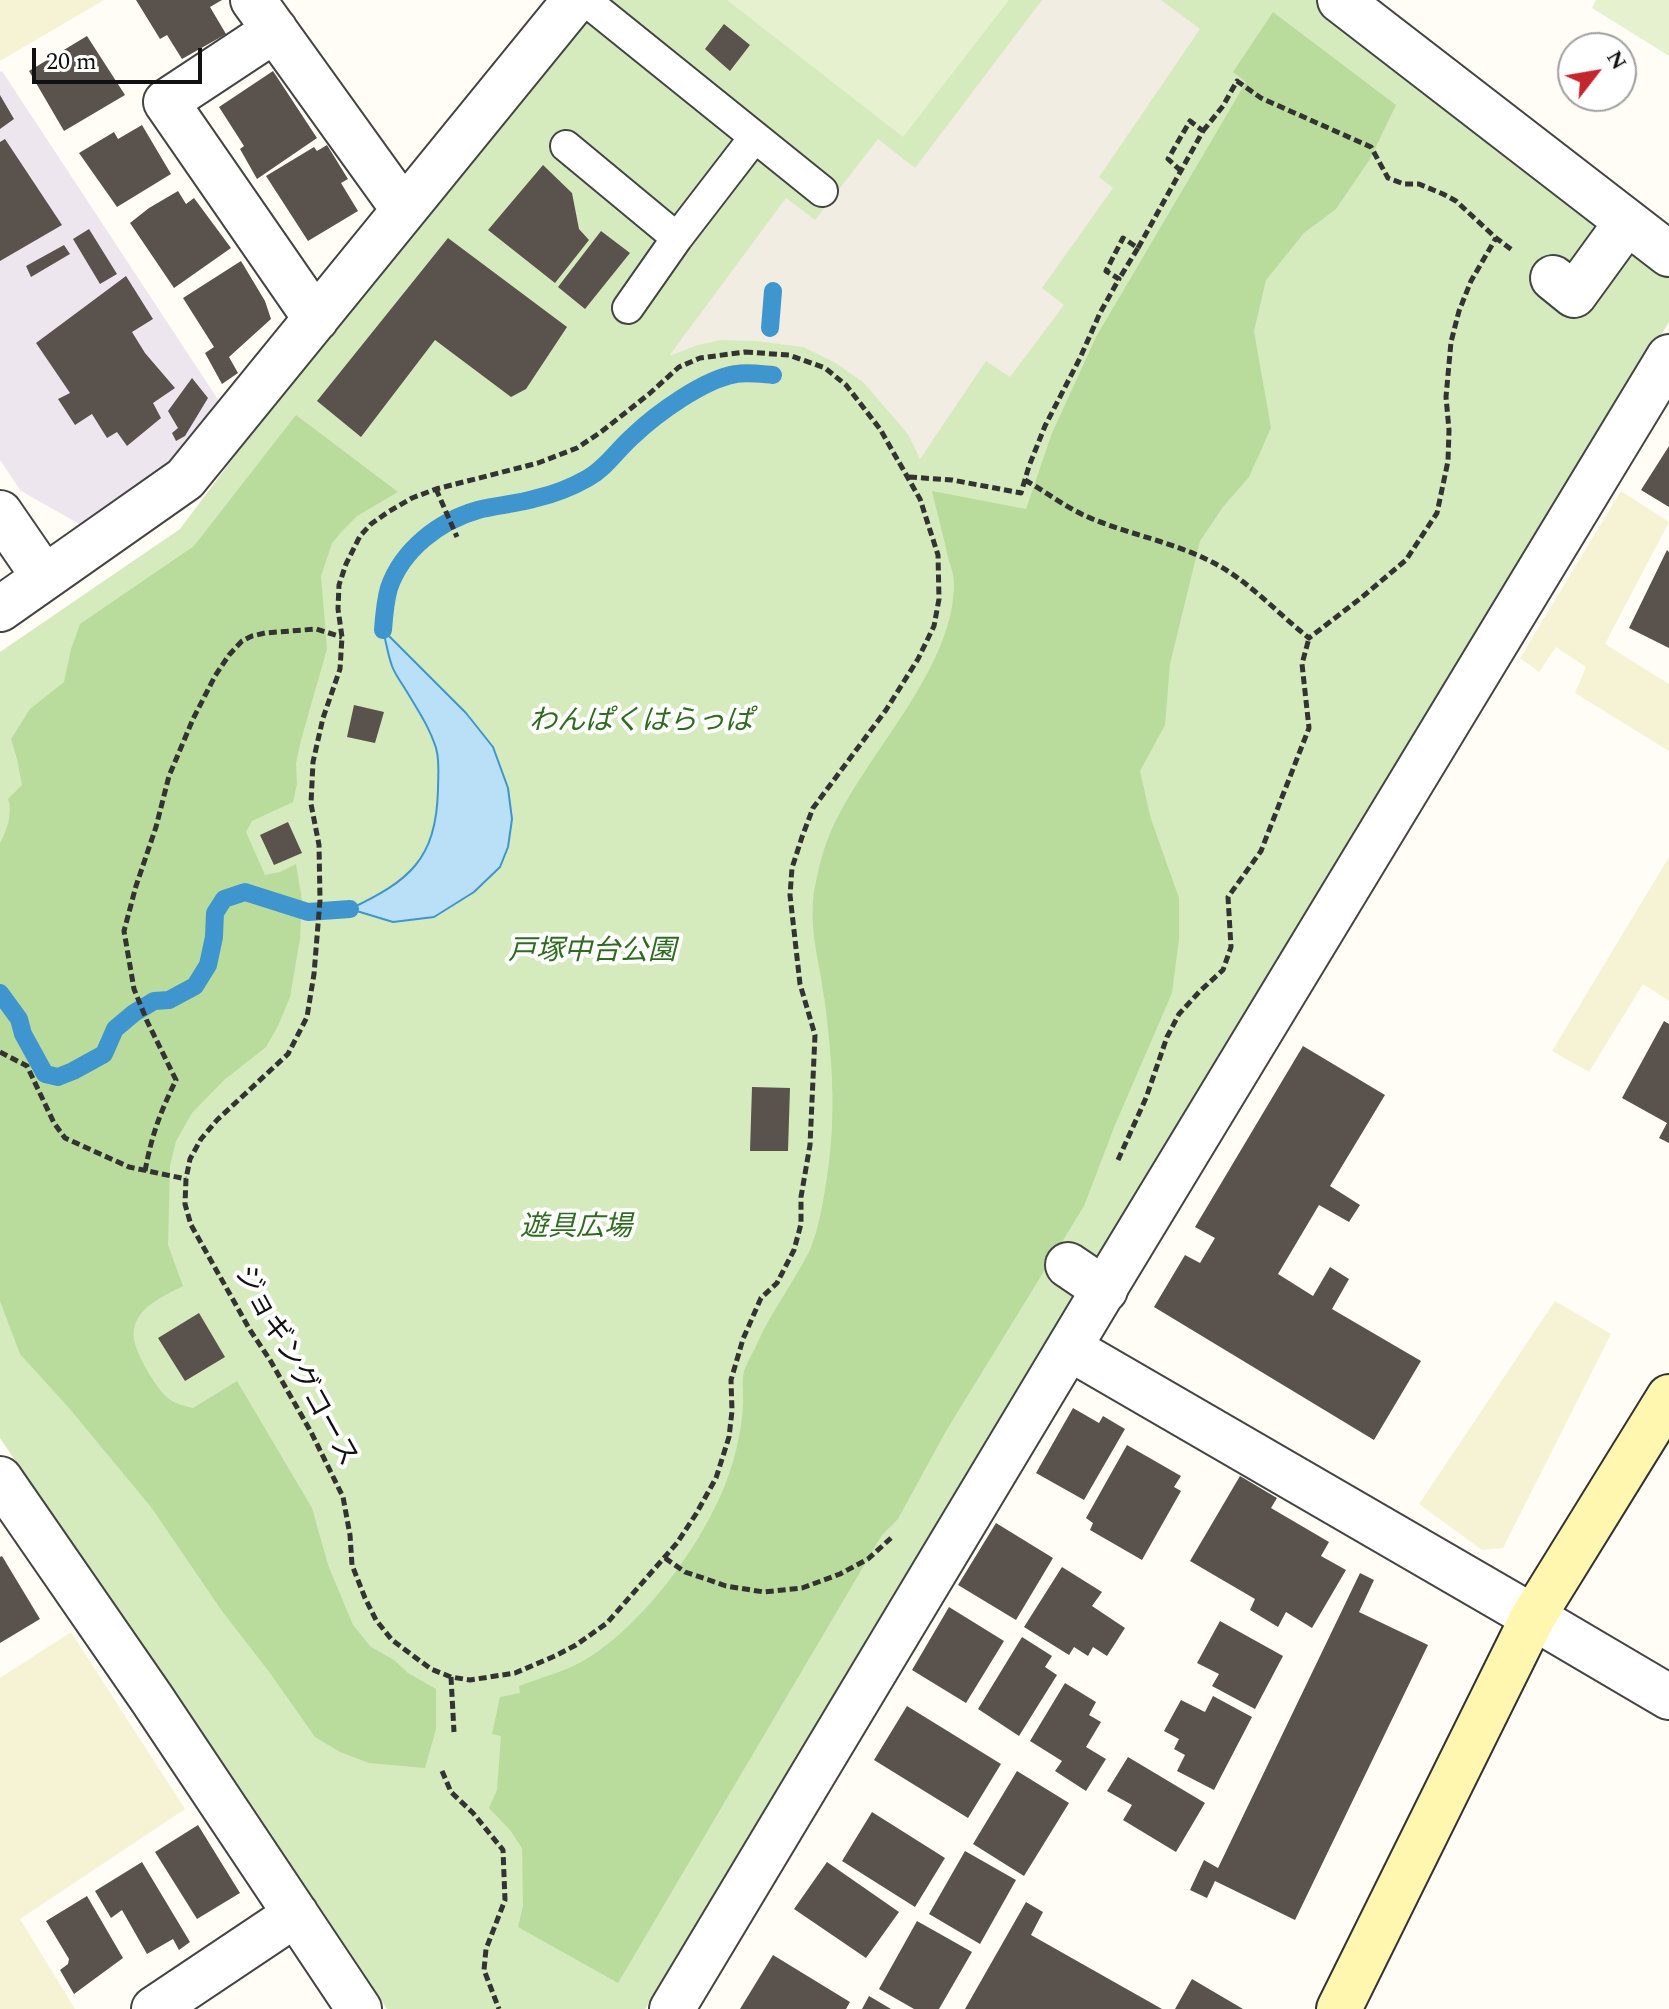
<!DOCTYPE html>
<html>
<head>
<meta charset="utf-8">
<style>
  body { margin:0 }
  #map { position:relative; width:1669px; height:2009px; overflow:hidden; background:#fffdf5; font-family:Spectral,serif }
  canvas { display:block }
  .north { position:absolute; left:1557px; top:32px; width:80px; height:80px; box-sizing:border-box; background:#fff; border:2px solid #a0a0a0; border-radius:50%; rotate:59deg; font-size:22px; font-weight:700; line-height:32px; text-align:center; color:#111 }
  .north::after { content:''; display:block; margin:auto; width:28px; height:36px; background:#c4262e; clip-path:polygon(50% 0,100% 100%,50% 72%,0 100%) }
  .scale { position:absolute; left:32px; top:48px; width:170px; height:36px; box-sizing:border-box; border:4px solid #111; border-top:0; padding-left:10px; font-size:24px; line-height:28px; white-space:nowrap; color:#111; -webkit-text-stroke:6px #fff; paint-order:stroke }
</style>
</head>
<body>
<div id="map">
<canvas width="1669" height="2009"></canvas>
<div class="north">N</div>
<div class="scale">20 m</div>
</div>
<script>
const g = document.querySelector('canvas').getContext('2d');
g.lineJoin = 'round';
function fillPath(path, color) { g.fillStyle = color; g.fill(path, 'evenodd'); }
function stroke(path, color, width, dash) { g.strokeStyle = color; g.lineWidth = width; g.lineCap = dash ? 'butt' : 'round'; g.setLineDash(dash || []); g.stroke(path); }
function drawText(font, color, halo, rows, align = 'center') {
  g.font = font + ' Spectral,"Noto Sans JP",serif'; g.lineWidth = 8; g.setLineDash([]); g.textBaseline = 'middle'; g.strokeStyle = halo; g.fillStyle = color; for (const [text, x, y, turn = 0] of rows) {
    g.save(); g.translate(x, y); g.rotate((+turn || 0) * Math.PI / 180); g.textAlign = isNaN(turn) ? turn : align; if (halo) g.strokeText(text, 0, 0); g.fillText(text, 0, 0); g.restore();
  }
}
const industrial = new Path2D(`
  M2,71L219,401L136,502L90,530L21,491L0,460V72Z`);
const farmland = new Path2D(`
  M0,0H104L0,61Z
  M1621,491L1669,522L1605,644L1669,684V751L1575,693L1586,667L1556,647L1539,672L1520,658Z
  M1669,857V1001L1643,984L1589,1072L1552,1051Z
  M1555,1301L1611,1334L1503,1548L1482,1550L1419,1504Z
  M71,1632L185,1809L20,1919L75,2009H0V1678Z`);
const green = new Path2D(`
  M599,0H1316L1669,268V322L645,2009H387L0,1438V652L180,529L279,397Z`);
const forest = new Path2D(`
  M1273,12L1396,105L1370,159L1336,209L1304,233L1266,280L1254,331L1271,428L1249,477L1223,507L1200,541L1170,664L1165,725L1140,771L1151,819L1179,898V939L1172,993L1115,1125L1084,1206L946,1431L898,1519L882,1535L618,1983L518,1927L523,1906L522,1848L510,1830L489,1808L497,1790L501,1736L492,1734L500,1697L520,1693L519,1686C542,1677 568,1671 588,1658C648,1621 712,1532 732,1465C738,1445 742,1425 743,1405C744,1394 741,1381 744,1371C747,1363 752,1354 756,1346C771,1312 792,1285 809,1252C822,1226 831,1155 832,1125C834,1085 830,1043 825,1003C820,963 806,922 816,882C819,867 823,850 829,836C862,756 954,672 954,583C954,574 950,565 948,557C943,534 937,513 932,491L1026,509L1052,433L1096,337L1246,82L1233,72Z
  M296,415L398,492L357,516L343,530L332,543L321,576L327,649L301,740L296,763L297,784L293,802L252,821L246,832L265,875L280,872L296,864L302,900L300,939L290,997L278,1026L266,1047L224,1080L192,1113L176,1141L170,1166L168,1245L183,1286C166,1295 146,1303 137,1320C134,1325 133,1333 134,1339C136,1354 157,1390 169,1399C176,1404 185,1406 193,1408L237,1381L312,1508L328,1565L353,1625L371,1647L394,1660L408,1673L436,1689V1729L425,1768L369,1763L340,1752L315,1737L270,1673L222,1611L151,1507L69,1408L20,1354L0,1301V843C7,831 13,812 8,799L22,785L17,759L11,739L30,709L64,682L71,649L80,624L194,546Z`);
const pitch = new Path2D(`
  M727,0H1009L903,137Z
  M1596,0H1669V56L1592,8Z`);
const plaza = new Path2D(`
  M1042,0H1161L1200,29L1099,177L1113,188L1042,288L1064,305L1010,377L986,361L920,459L909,436L902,427L863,382L834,362L803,347L756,341L721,340L698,345L669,356L786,198L815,220L878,139L915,168Z`);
const water = new Path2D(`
  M383,630L466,713L493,747L508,788L512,819L508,847L500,867L474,892L434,917L393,922L350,909C409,881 436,860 438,790C438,777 440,761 436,748C429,726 416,707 404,687C400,681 395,674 392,666C388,655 386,642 383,630Z`);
const stream = new Path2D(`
  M770,328L773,291
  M383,630C384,616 385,602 389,588C402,550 439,521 478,510C497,505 518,504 537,498C555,494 572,487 588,478C606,468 618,449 633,436C656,414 704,379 736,374C747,372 761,374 773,375
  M0,993L19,1019L23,1034L45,1074L58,1077L73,1071L104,1054L115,1029L134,1013L154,1001L169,1000L195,986L208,965L214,937L215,913L224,899L245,892L308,912L350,909`);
const building = new Path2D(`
  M136,0H222L210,7L226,34L182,59L167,35L160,39Z
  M724,24L750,45L730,71L705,49Z
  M87,36L125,95L64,131L29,71Z
  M273,71L317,138L257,179L240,149L244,146L219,107Z
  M0,95L14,119L0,129Z
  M142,125L171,174L117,207L79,153L114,132L118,139Z
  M5,139L62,225L0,261V142Z
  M327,145L348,179L341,183L358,211L308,241L266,176L314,147L317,151Z
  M543,165L572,193L579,229L589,240L555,283L488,230Z
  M178,191L186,204L194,198L231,248L174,288L130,223L149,208Z
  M89,229L117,274L100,284L73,239Z
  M601,231L630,253L585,309L558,287Z
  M448,238L567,327L526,389L511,397L435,340L361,437L317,401Z
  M64,245L70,254L31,277L26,266Z
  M241,261L265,301L271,319L229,357L238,373L222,384L205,353L214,347L183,298Z
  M126,276L153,319L132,332L145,353L175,388L153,403L161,418L127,446L117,432L107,438L92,414L75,425L58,399L70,393L36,343Z
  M192,378L208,398L185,436L176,441L172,433L178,428L168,411Z
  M1669,446V507L1641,490Z
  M1667,550L1669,552V648L1629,628Z
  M354,705L384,712L375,743L347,737Z
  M288,822L302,853L274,865L260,835Z
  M1664,1021L1669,1024V1143L1659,1138L1667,1123L1622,1098Z
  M1303,1046L1385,1095L1330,1186L1360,1205L1349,1222L1319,1205L1278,1274L1313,1296L1330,1267L1349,1279L1332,1309L1421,1361L1374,1440L1154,1307L1185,1255L1200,1263L1215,1238L1195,1227Z
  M752,1087L790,1088L788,1151H750Z
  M199,1313L225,1357L185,1381L158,1338Z
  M1073,1408L1099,1423L1103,1416L1125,1429L1084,1500L1036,1473Z
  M1127,1445L1181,1476L1174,1487L1181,1491L1142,1560L1090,1530L1093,1523L1086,1518Z
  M1240,1476L1277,1498L1271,1508L1329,1542L1321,1556L1346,1570L1312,1628L1286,1612L1278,1627L1250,1610L1255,1599L1190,1561Z
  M996,1523L1053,1558L1016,1620L958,1585Z
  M2,1556L40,1619L0,1643V1557Z
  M1062,1567L1102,1592L1092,1606L1125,1628L1107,1656L1093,1647L1088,1656L1074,1647L1069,1655L1024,1627Z
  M1360,1573L1374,1580L1359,1612L1428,1645L1295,1920L1215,1881L1207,1898L1190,1890L1204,1860L1218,1868Z
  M949,1607L1004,1641L966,1703L912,1670Z
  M1220,1621L1283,1656L1255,1709L1212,1686L1219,1674L1197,1663Z
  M1022,1637L1052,1656L1045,1667L1057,1675L1019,1736L978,1709Z
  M1065,1683L1096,1702L1089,1715L1101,1722L1086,1747L1106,1759L1086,1791L1055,1771L1062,1761L1030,1741Z
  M1213,1696L1252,1717L1214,1790L1177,1771L1185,1755L1174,1749L1179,1739L1164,1731L1181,1700L1205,1712Z
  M907,1706L1001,1764L968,1818L874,1760Z
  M1128,1757L1205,1803L1176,1852L1123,1820L1132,1805L1107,1791Z
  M1017,1771L1069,1803L1024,1876L973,1844Z
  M872,1812L945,1858L915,1907L842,1861Z
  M198,1825L240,1893L197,1919L155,1852Z
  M965,1851L1016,1880L980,1944L929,1914Z
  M142,1862L190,1942L179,1950L173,1939L147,1954L122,1910L111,1918L95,1891Z
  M827,1862L899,1912L866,1958L794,1909Z
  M87,1896L123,1958L74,1994L60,1970L68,1964L69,1959L46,1921Z
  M1026,1902L1043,1912L1031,1935L1162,2009H965Z
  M917,1921L972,1952L939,2009H914L879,1989Z
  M773,1955L850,2002L846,2009H740Z
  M1192,1979L1243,2009H1175Z
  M869,1996L891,2009H862Z`);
const path = new Path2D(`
  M1203,131L1223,106L1237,81L1261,98L1371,147L1388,178L1404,184H1419L1443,194L1456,201L1496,238L1512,250
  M1138,248L1203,131L1190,121L1168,159L1181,171
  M745,352L789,355L825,368L846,385L880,429L920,499L938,555L939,599L934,626L918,659L886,710L813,808L802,837L792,868L790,895L800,984L815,1035L810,1145L801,1197V1224L794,1250L777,1283L761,1298L743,1339L731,1380L732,1411L729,1437L716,1478L696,1514L677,1543L607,1623L576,1645L555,1656L515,1673L470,1680L451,1677L431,1669L392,1640L376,1620L365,1598L352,1565L350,1535L343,1497L311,1432L270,1360L250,1330L191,1225L185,1204L186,1179L190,1159L201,1139L217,1120L288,1054L307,1017L314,974L320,900L319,845L311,804L313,762L323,718L340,669L342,637L338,609L339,585L346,564L360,536L371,524L388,512L412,498L436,489L538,463L577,448L601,432L649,394L679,367L700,358Z
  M909,477L952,480L1021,493L1029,466L1045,426L1080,358L1100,313L1119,279L1106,271L1123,238L1138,248L1119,279
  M1025,480C1048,493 1069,510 1095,520C1133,535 1175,543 1212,562C1248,580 1277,613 1309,638L1361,598L1406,560L1437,513L1448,461L1449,430L1446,397L1451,342L1459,311L1471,281L1496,238
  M436,489L457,537
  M0,1052L27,1066L54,1123L65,1138L129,1167L186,1179
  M1118,1160L1146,1098L1167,1037L1179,1014L1200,991L1223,970L1231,947L1228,897L1261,851L1309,728L1302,664L1309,638
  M145,1171C152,1134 160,1113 176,1080L147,1021L134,989L124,931L136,886L156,827L169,776L193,719L215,676L229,655L242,641L252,636L265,633L316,629L342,637
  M665,1558L685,1572L709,1580L726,1586L764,1592L802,1588L840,1574L868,1559L891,1538
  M451,1677L454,1732
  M442,1771L451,1792L473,1813L503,1850L505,1900L486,1949L484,1970L499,2009`);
const service = new Path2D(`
  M585,0L822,191
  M566,146L677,238
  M628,308L677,238L754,138`);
const pedestrian = new Path2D(`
  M1553,278L1574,295L1627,222
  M1068,1265L1105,1290`);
const minor = new Path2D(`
  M253,0L404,210
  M1340,0L1669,254
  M275,30L166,102L316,319
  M0,513L44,577
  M0,609L185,479L575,0
  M1069,1348L1533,1617
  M0,1479L152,1699L359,2009
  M154,2009L296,1914
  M672,2009L1103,1291L1669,357`);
const tertiary = new Path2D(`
  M1533,1617L1669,1697`);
const secondary = new Path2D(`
  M1339,2009L1533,1617L1669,1397`);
const parkNames = [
  ["わんぱくはらっぱ",641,724],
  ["戸塚中台公園",592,954],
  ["遊具広場",576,1230]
];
const streetNames = [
  ["ジョギングコース",294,1367,61]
];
fillPath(industrial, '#eee6ef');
fillPath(farmland, '#f6f3d4');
fillPath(green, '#d5ebbd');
fillPath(forest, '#b9dc9c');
fillPath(pitch, '#e6f2cf');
fillPath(plaza, '#f1ede2');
fillPath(water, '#b9e0f7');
stroke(water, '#3f96cf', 2);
stroke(stream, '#3f96cf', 18);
fillPath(building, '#5a524d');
stroke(service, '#444', 34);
stroke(pedestrian, '#444', 48);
stroke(minor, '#444', 48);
stroke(tertiary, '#444', 48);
stroke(secondary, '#333', 48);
stroke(path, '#333', 5, [8, 4]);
stroke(service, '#fff', 30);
stroke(pedestrian, '#fff', 44);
stroke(minor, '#fff', 44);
stroke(tertiary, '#fff', 44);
stroke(secondary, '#fff6b0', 44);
drawText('italic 28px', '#2f6b1f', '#fff', parkNames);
drawText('28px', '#111', '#fff', streetNames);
</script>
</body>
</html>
